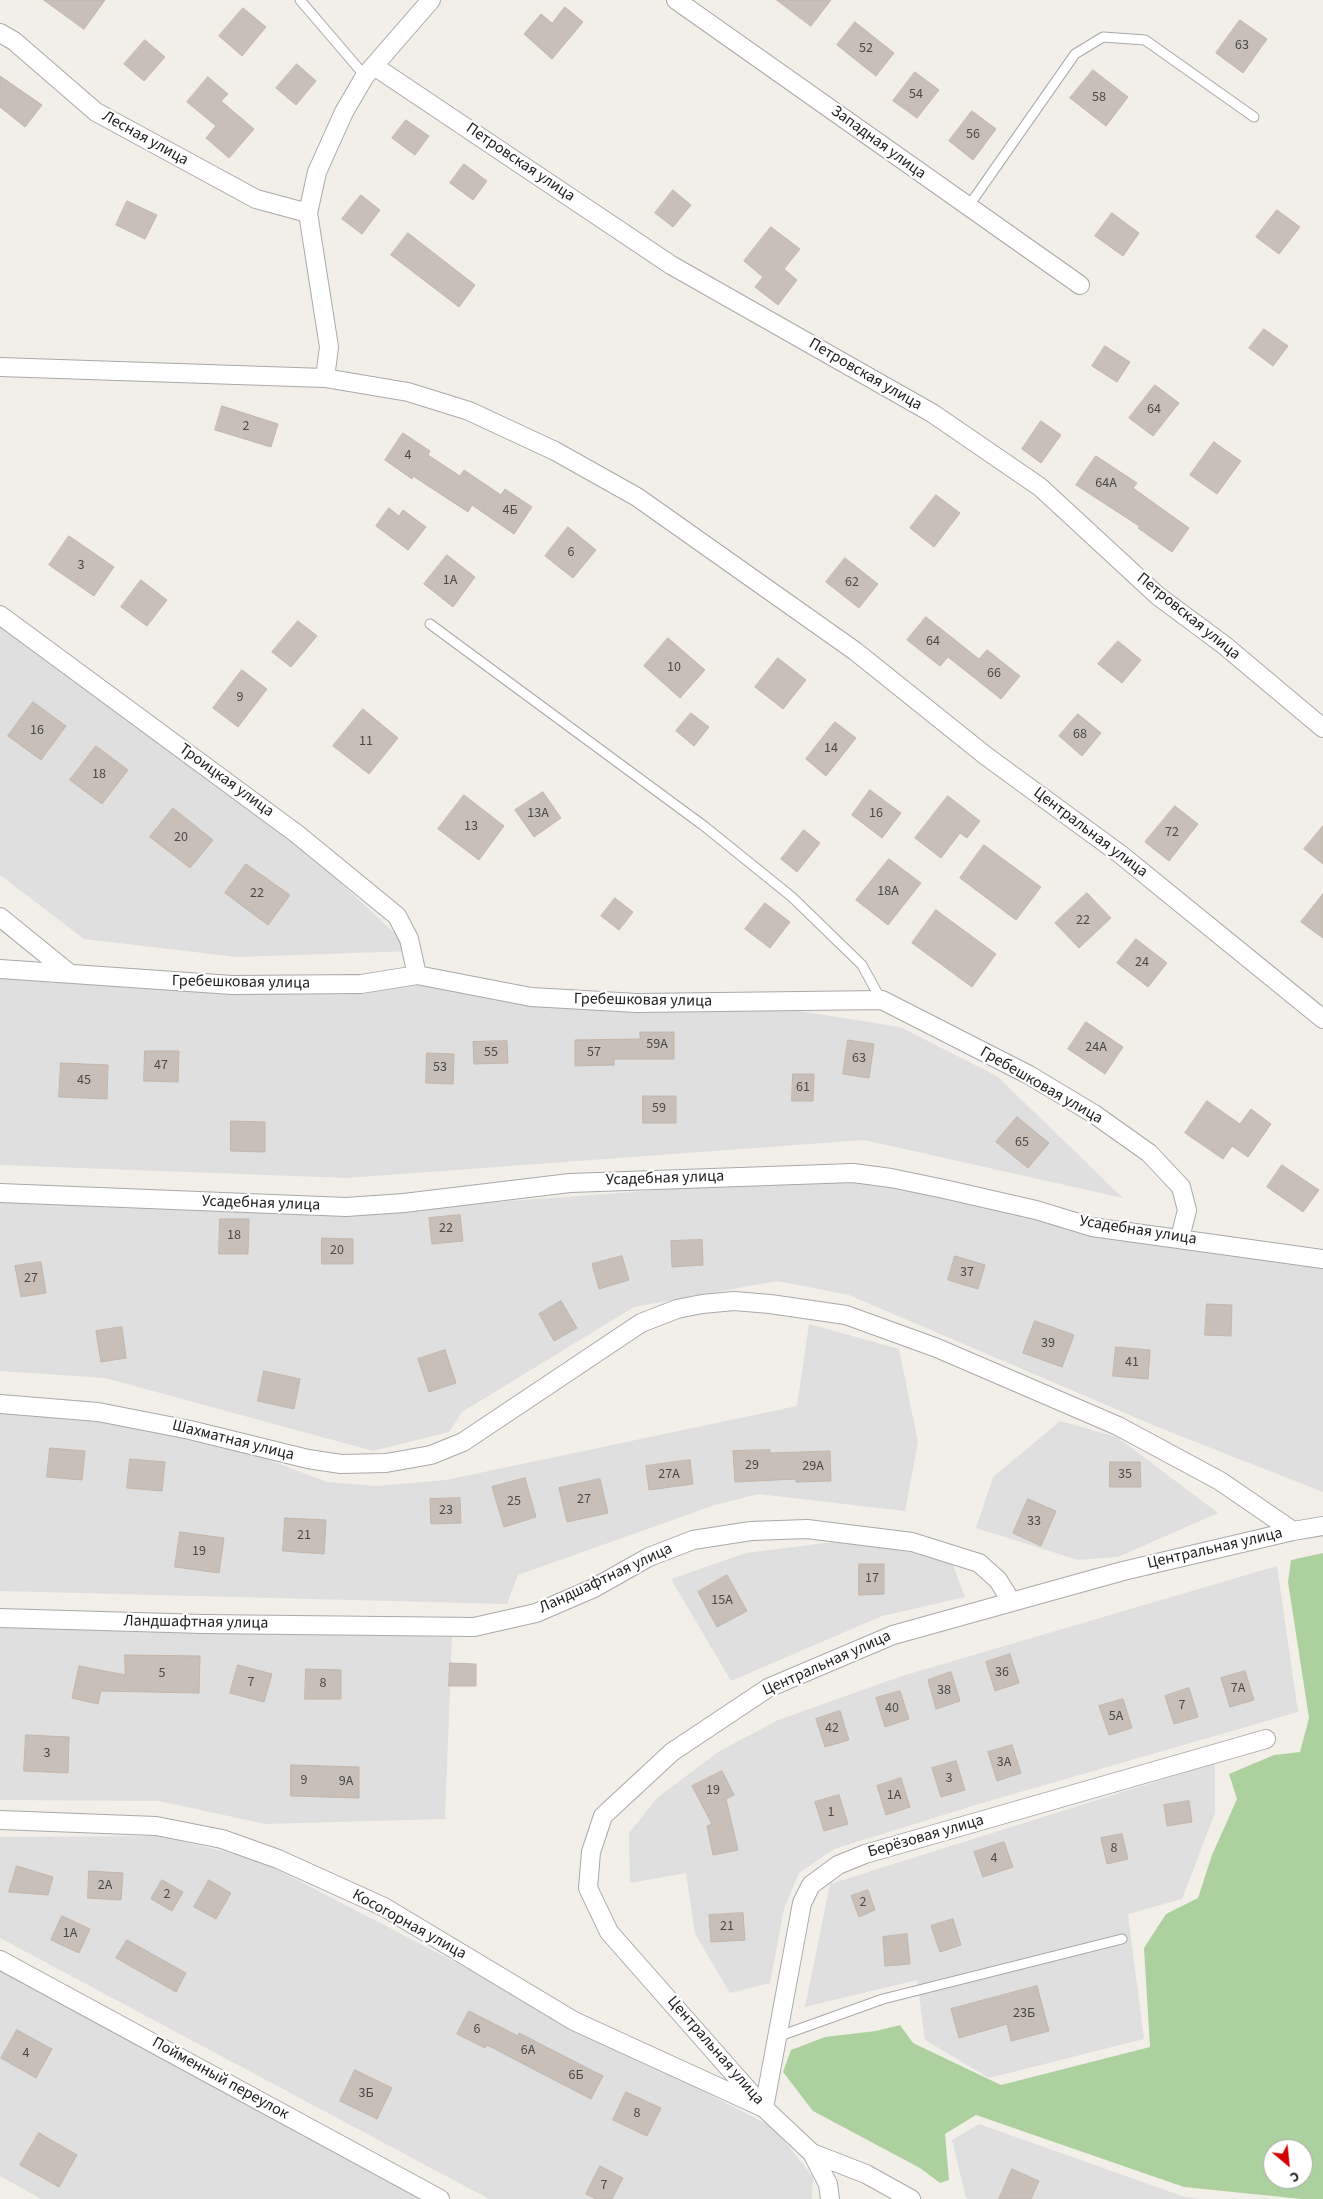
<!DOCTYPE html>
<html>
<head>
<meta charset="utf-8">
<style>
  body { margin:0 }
  #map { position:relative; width:1323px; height:2199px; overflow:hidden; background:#f2efe9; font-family:"Source Sans 3",sans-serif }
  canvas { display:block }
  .north { position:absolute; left:1263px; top:2139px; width:50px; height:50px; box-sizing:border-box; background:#fff; border:1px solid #a7a7a7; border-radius:50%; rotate:152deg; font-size:14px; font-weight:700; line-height:20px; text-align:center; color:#222 }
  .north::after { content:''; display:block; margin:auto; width:18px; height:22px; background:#d40000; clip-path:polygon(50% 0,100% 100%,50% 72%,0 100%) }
</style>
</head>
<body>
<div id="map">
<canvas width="1323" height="2199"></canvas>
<div class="north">С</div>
</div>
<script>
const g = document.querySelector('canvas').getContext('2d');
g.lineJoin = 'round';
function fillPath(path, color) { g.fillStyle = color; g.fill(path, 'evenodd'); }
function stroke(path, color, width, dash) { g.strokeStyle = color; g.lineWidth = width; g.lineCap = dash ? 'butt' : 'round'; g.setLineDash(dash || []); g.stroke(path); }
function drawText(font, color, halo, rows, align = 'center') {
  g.font = font + ' "Source Sans 3",sans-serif'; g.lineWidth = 4.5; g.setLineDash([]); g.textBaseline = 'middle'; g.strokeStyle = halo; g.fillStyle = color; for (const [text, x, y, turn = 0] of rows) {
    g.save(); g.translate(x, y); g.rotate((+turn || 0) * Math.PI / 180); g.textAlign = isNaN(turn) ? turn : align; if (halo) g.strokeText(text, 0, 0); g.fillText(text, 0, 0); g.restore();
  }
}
const residential = new Path2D(`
  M0,616L288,834L414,951L237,957L84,939L0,875Z
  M0,970L452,981L602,1004L724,999L900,1027L997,1076L1123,1198L864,1140L347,1178L0,1165Z
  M864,1175L1091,1230L1323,1261V1492L1160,1428L849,1295L777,1281L634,1307L462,1412L449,1432L373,1451L105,1378L0,1371V1200L346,1213Z
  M809,1324L899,1349L918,1442L905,1511L758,1494L715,1505L518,1575L507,1604L0,1591V1407L182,1427L327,1482L376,1486L446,1480L797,1406Z
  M1060,1421L1117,1437L1218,1513L1118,1557L1078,1560L976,1528L993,1477Z
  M841,1541L904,1550L951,1560L965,1597L882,1616L731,1681L671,1579L746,1553Z
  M1277,1566L1298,1712L979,1804L834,1849L799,1873L784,1909L770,1983L730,1993L695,1934L686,1873L630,1883L629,1833L658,1797L718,1752L778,1720L902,1676Z
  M0,1623L452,1637L445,1819L265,1824L159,1801L0,1800Z
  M1215,1763V1813L1182,1899L1128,1914L1144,2039L989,2078L925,2040L917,1980L805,2007L830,1884Z
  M158,1836L257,1859L774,2128L813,2177L812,2199H489L0,1938V1837Z
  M0,1967L423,2199H41L0,2176Z
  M979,2124L1185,2197L1202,2199H969L966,2198L952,2140Z`);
const forest = new Path2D(`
  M1323,1553V2199H1302L1184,2187L976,2115L945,2134L949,2180L940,2183L920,2168L813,2111L783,2072L791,2050L825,2037L876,2031L900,2025L913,2043L1001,2085L1150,2047L1144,1948L1166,1914L1198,1898L1212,1855L1237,1799L1229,1774L1274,1755L1300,1752L1309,1718L1288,1582L1291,1560ZM1273,2149H1303V2179H1273Z`);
const building = new Path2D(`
  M44,0H105L84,29Z
  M777,0H831L811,26Z
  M565,7L583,22L552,59L524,34L541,14L552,23Z
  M243,8L266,27L242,56L219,36Z
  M1240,20L1267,39L1243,73L1216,53Z
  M855,22L894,53L876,76L837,45Z
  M145,40L165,57L144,81L124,64Z
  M297,64L316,81L296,105L276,88Z
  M1093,70L1128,97L1106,126L1070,98Z
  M915,72L939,90L917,118L893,101Z
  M0,76L42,105L25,127L0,107Z
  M208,77L228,94L221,101L254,129L229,158L206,138L216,126L187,102Z
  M972,111L996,129L973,160L949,141Z
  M406,120L429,136L415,155L392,138Z
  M464,164L487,181L473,200L450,183Z
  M673,190L691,205L673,227L655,213Z
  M361,195L380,210L362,234L342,219Z
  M127,201L157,215L145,239L116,225Z
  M1277,210L1300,227L1279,254L1256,237Z
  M1112,213L1139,233L1123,256L1095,236Z
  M771,227L800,249L784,269L797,280L778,305L755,287L763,277L744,261Z
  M408,233L475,285L459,307L391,255Z
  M1264,329L1288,346L1273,366L1249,348Z
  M1105,346L1130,362L1117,382L1092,366Z
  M1155,385L1179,403L1153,436L1129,418Z
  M222,406L278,424L271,447L215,430Z
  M1041,421L1061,435L1041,463L1022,449Z
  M403,433L430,451L428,455L460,476L464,470L501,495L505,489L532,507L514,534L472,505L468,512L413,476L412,479L385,460Z
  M1214,442L1241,461L1217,494L1190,475Z
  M1096,456L1137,483L1133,488L1189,528L1172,552L1138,528L1139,526L1076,485Z
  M936,495L960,513L934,547L910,528Z
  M389,508L399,516L403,510L426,527L408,550L376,526Z
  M568,527L596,550L573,578L545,556Z
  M69,536L114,567L94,596L49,565Z
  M447,555L475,577L453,607L424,584Z
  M845,558L878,584L859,608L826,582Z
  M141,580L167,600L147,626L121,607Z
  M926,617L979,659L987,650L1020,676L1001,699L948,657L940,666L907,640Z
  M298,621L317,636L291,667L272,652Z
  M668,638L705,670L680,698L644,666Z
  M1118,641L1141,660L1122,683L1098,664Z
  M778,658L806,680L783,709L755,687Z
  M242,670L267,689L238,727L213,708Z
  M33,702L66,726L41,760L8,736Z
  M363,709L398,738L369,774L333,746Z
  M691,713L709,727L694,746L676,731Z
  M1078,714L1101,733L1082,756L1059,736Z
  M835,722L856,738L826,776L806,759Z
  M96,746L128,770L102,804L70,780Z
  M870,790L901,813L882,838L852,815Z
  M543,792L561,818L534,837L515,810Z
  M464,795L504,826L479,860L438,829Z
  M948,796L980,821L967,838L960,833L941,858L915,838Z
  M1175,806L1198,824L1169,861L1145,842Z
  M173,808L213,840L190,868L150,837Z
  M1323,826V864L1304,849Z
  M804,830L820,843L797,872L781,859Z
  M984,845L1041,887L1016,920L960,878Z
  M889,859L921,883L888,925L856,900Z
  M246,864L290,895L268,925L225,893Z
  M1087,893L1111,918L1079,948L1055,923Z
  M1323,894V938L1301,922Z
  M615,898L633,912L619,930L601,916Z
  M765,903L790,922L770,948L745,929Z
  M936,910L996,954L972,987L912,943Z
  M1136,939L1167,963L1148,987L1117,963Z
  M1086,1022L1123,1047L1105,1074L1068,1049Z
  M640,1032H674V1059H614V1065L575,1066V1040L640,1039Z
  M848,1040L874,1044L869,1078L843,1074Z
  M507,1041L508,1063L474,1064L473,1042Z
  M145,1051H179L178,1082L144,1081Z
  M427,1053L454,1054L453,1084L426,1083Z
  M61,1063L108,1065L107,1099L59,1097Z
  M793,1074H814L813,1101H792Z
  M643,1096H676V1123H643Z
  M1207,1101L1240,1124L1251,1109L1271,1124L1248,1157L1232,1146L1223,1159L1185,1133Z
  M1017,1117L1049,1143L1028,1168L996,1142Z
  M231,1121L265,1122V1152L231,1151Z
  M1282,1165L1319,1190L1303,1212L1267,1187Z
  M460,1215L463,1241L432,1244L429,1218Z
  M220,1219H249L248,1254H219Z
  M322,1238L353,1239V1264H322Z
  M702,1240L703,1265L672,1267L671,1241Z
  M622,1256L629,1280L599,1289L592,1264Z
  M955,1256L985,1265L978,1289L948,1280Z
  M41,1262L46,1293L21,1297L15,1266Z
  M561,1301L577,1328L554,1341L539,1314Z
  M1207,1304L1232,1305L1231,1336L1205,1335Z
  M1035,1321L1074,1335L1062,1367L1023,1353Z
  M122,1327L126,1358L101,1362L96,1331Z
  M1116,1347L1150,1350L1148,1379L1113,1376Z
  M445,1350L456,1383L429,1392L418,1359Z
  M264,1371L300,1379L294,1409L258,1401Z
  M50,1448L85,1451L82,1480L47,1477Z
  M770,1450V1453L830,1451L831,1481L796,1482V1479L735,1482L733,1451Z
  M130,1459L165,1462L162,1491L127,1488Z
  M690,1460L693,1484L649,1490L646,1466Z
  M1110,1462H1140L1141,1487H1110Z
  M525,1478L536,1517L504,1527L492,1487Z
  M600,1479L608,1513L567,1522L559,1488Z
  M460,1498L461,1523L431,1524L430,1499Z
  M1028,1499L1056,1511L1041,1546L1013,1533Z
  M285,1518L326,1520L324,1554L283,1551Z
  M180,1532L224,1538L219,1573L175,1567Z
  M859,1564H884V1594L859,1595Z
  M727,1575L747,1611L717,1627L698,1592Z
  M1010,1654L1019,1683L995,1691L986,1662Z
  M125,1655L200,1656L199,1693L101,1691L98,1704L72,1698L79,1666L125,1675Z
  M450,1663L476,1664V1686H449Z
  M238,1665L272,1674L264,1702L230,1693Z
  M306,1669L341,1670V1699H305Z
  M1245,1671L1254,1700L1230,1707L1221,1678Z
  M951,1672L960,1701L936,1709L928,1680Z
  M1189,1688L1198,1717L1174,1724L1165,1696Z
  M900,1691L909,1719L885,1727L876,1698Z
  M1123,1699L1132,1728L1109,1735L1099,1706Z
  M840,1711L849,1740L825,1747L816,1719Z
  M26,1735L69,1737L68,1773L24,1771Z
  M1012,1745L1021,1773L997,1781L988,1752Z
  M956,1761L965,1790L941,1797L932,1768Z
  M291,1765L359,1767V1798L291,1796Z
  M722,1771L734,1795L726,1799L738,1850L713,1855L707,1826L712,1824L692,1786Z
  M901,1778L910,1807L886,1815L877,1786Z
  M839,1795L848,1824L824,1831L815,1802Z
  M1189,1801L1192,1822L1167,1826L1164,1805Z
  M1122,1834L1128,1859L1107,1864L1101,1838Z
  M1004,1842L1013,1867L983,1877L974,1852Z
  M17,1866L53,1877L48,1895L9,1892Z
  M89,1871L123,1873L121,1900L88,1898Z
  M162,1880L183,1892L172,1911L151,1899Z
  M209,1880L231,1893L216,1919L194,1907Z
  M868,1890L875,1910L859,1917L851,1896Z
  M743,1913L745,1940L711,1942L709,1915Z
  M62,1916L90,1929L79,1953L51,1940Z
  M953,1919L961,1945L940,1952L931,1926Z
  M907,1934L910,1964L885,1966L883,1937Z
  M127,1940L186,1973L176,1992L116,1958Z
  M1037,1986L1049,2031L1011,2041L1007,2024L959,2038L951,2009Z
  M469,2011L518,2036L519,2033L603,2076L591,2099L487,2045L485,2048L457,2034Z
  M17,2030L52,2049L36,2078L1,2058Z
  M355,2070L392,2088L377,2119L340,2101Z
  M626,2092L661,2108L647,2136L613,2120Z
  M39,2133L77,2155L59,2187L20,2165Z
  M600,2166L623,2178L612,2199H596L586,2194Z
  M1012,2169L1039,2181L1031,2199H999Z`);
const lane = new Path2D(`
  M300,0L365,76
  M968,207L1075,54L1103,37L1145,40L1254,117
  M430,624L704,826L792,897L862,965L881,1000
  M777,2037L883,1999L1122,1939`);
const street = new Path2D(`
  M676,0L1080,285
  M0,33L14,41L96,112L256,199L308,213
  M374,66L671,265L932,413L1040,487L1158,596L1224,645L1323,728
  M0,367L325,378L408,392L469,411L555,451L637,497L855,651L986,756L1120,854L1323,1019
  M325,378L329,347L308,213L317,172L344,112L365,76L431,0
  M0,615L297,834L397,916L409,939L417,975
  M0,917L69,973
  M0,969L232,985L361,984L417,975L531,997L637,1003L882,1000L1029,1075L1094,1114L1149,1153L1181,1187L1187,1210L1180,1238
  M0,1193L346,1207L404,1203L570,1183L853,1173L891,1178L944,1189L1036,1210L1092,1227L1323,1259
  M0,1404L98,1412L190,1430L308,1459L341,1464L386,1463L431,1455L463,1442L641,1323L677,1309L702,1304L734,1301L770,1304L846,1315L937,1348L1118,1426L1220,1481L1293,1531L1323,1526
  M0,1618L203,1624L474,1627L536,1613L594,1588L649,1557L693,1540L751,1531L807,1529L912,1542L979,1563L998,1580L1011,1601
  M0,1820L156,1826L222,1839L278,1859L384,1907L574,2021L764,2108L802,1903L811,1885L838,1865L865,1854L1266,1739
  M0,1960L440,2199
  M812,2153L866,2174L911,2199
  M830,2199L828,2184L812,2153L764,2108L609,1932L588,1888L591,1852L603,1816L672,1752L768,1688L893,1635L1123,1571L1293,1531`);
const numberNames = [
  ["63",1242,46],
  ["52",866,49],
  ["54",916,95],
  ["58",1099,98],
  ["56",973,135],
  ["64",1154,410],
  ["2",246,427],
  ["4",408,456],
  ["64А",1106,484],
  ["4Б",510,511],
  ["6",571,553],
  ["3",81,566],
  ["1А",450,581],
  ["62",852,583],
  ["64",933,642],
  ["10",674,668],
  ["66",994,674],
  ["9",240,698],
  ["16",37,731],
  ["68",1080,735],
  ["11",366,742],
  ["14",831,749],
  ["18",99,775],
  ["13А",538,814],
  ["16",876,814],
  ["13",471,827],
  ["72",1172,833],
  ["20",181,838],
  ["18А",888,892],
  ["22",257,894],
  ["22",1083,921],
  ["24",1142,963],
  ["59А",657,1045],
  ["24А",1096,1048],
  ["55",491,1053],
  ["57",594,1053],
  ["63",859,1059],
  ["47",161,1066],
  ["53",440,1068],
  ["45",84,1081],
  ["61",803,1088],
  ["59",659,1109],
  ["65",1022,1143],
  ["22",446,1229],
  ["18",234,1236],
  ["20",337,1251],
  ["37",967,1273],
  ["27",31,1279],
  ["39",1048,1344],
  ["41",1132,1363],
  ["29",752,1466],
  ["29А",813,1467],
  ["27А",669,1475],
  ["35",1125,1475],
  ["27",584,1500],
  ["25",514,1502],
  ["23",446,1511],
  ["33",1034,1522],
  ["21",304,1536],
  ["19",199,1552],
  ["17",872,1579],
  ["15А",722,1601],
  ["36",1002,1673],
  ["5",162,1674],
  ["7",251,1683],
  ["8",323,1684],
  ["7А",1238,1689],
  ["38",944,1691],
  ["7",1182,1706],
  ["40",892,1709],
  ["5А",1116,1717],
  ["42",832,1729],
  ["3",47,1754],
  ["3А",1004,1763],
  ["3",949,1779],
  ["9",304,1781],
  ["9А",346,1782],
  ["19",713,1791],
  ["1А",894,1796],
  ["1",831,1813],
  ["8",1114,1849],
  ["4",994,1859],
  ["2А",105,1886],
  ["2",167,1895],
  ["2",863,1903],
  ["21",727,1927],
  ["1А",70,1934],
  ["23Б",1024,2014],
  ["6",477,2030],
  ["6А",528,2051],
  ["4",26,2054],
  ["6Б",576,2076],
  ["3Б",366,2094],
  ["8",637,2114],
  ["7",604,2186]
];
const streetNames = [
  ["Лесная улица",145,139,29],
  ["Западная улица",878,143,36],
  ["Петровская улица",520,163,34],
  ["Петровская улица",865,375,30],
  ["Петровская улица",1188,617,39],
  ["Троицкая улица",226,781,36],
  ["Центральная улица",1090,833,37],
  ["Гребешковая улица",241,983,1],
  ["Гребешковая улица",643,1001,1],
  ["Гребешковая улица",1041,1086,30],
  ["Усадебная улица",665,1179,-2],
  ["Усадебная улица",261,1204,2],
  ["Усадебная улица",1138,1231,9],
  ["Шахматная улица",233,1441,14],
  ["Центральная улица",1215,1549,-13],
  ["Ландшафтная улица",606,1579,-25],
  ["Ландшафтная улица",196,1623,1],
  ["Центральная улица",827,1664,-24],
  ["Берёзовая улица",926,1837,-16],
  ["Косогорная улица",409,1925,29],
  ["Центральная улица",715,2051,49],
  ["Пойменный переулок",220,2079,29]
];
fillPath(residential, '#e0dfdf');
fillPath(forest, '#add19e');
fillPath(building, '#c7bfb8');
stroke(building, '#c4b6ab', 1);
stroke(lane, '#a9a9a9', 11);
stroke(street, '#a9a9a9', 20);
stroke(lane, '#fff', 9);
stroke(street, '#fff', 18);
drawText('14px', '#4b4948', null, numberNames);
drawText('16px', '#222', '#fff', streetNames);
</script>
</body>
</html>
